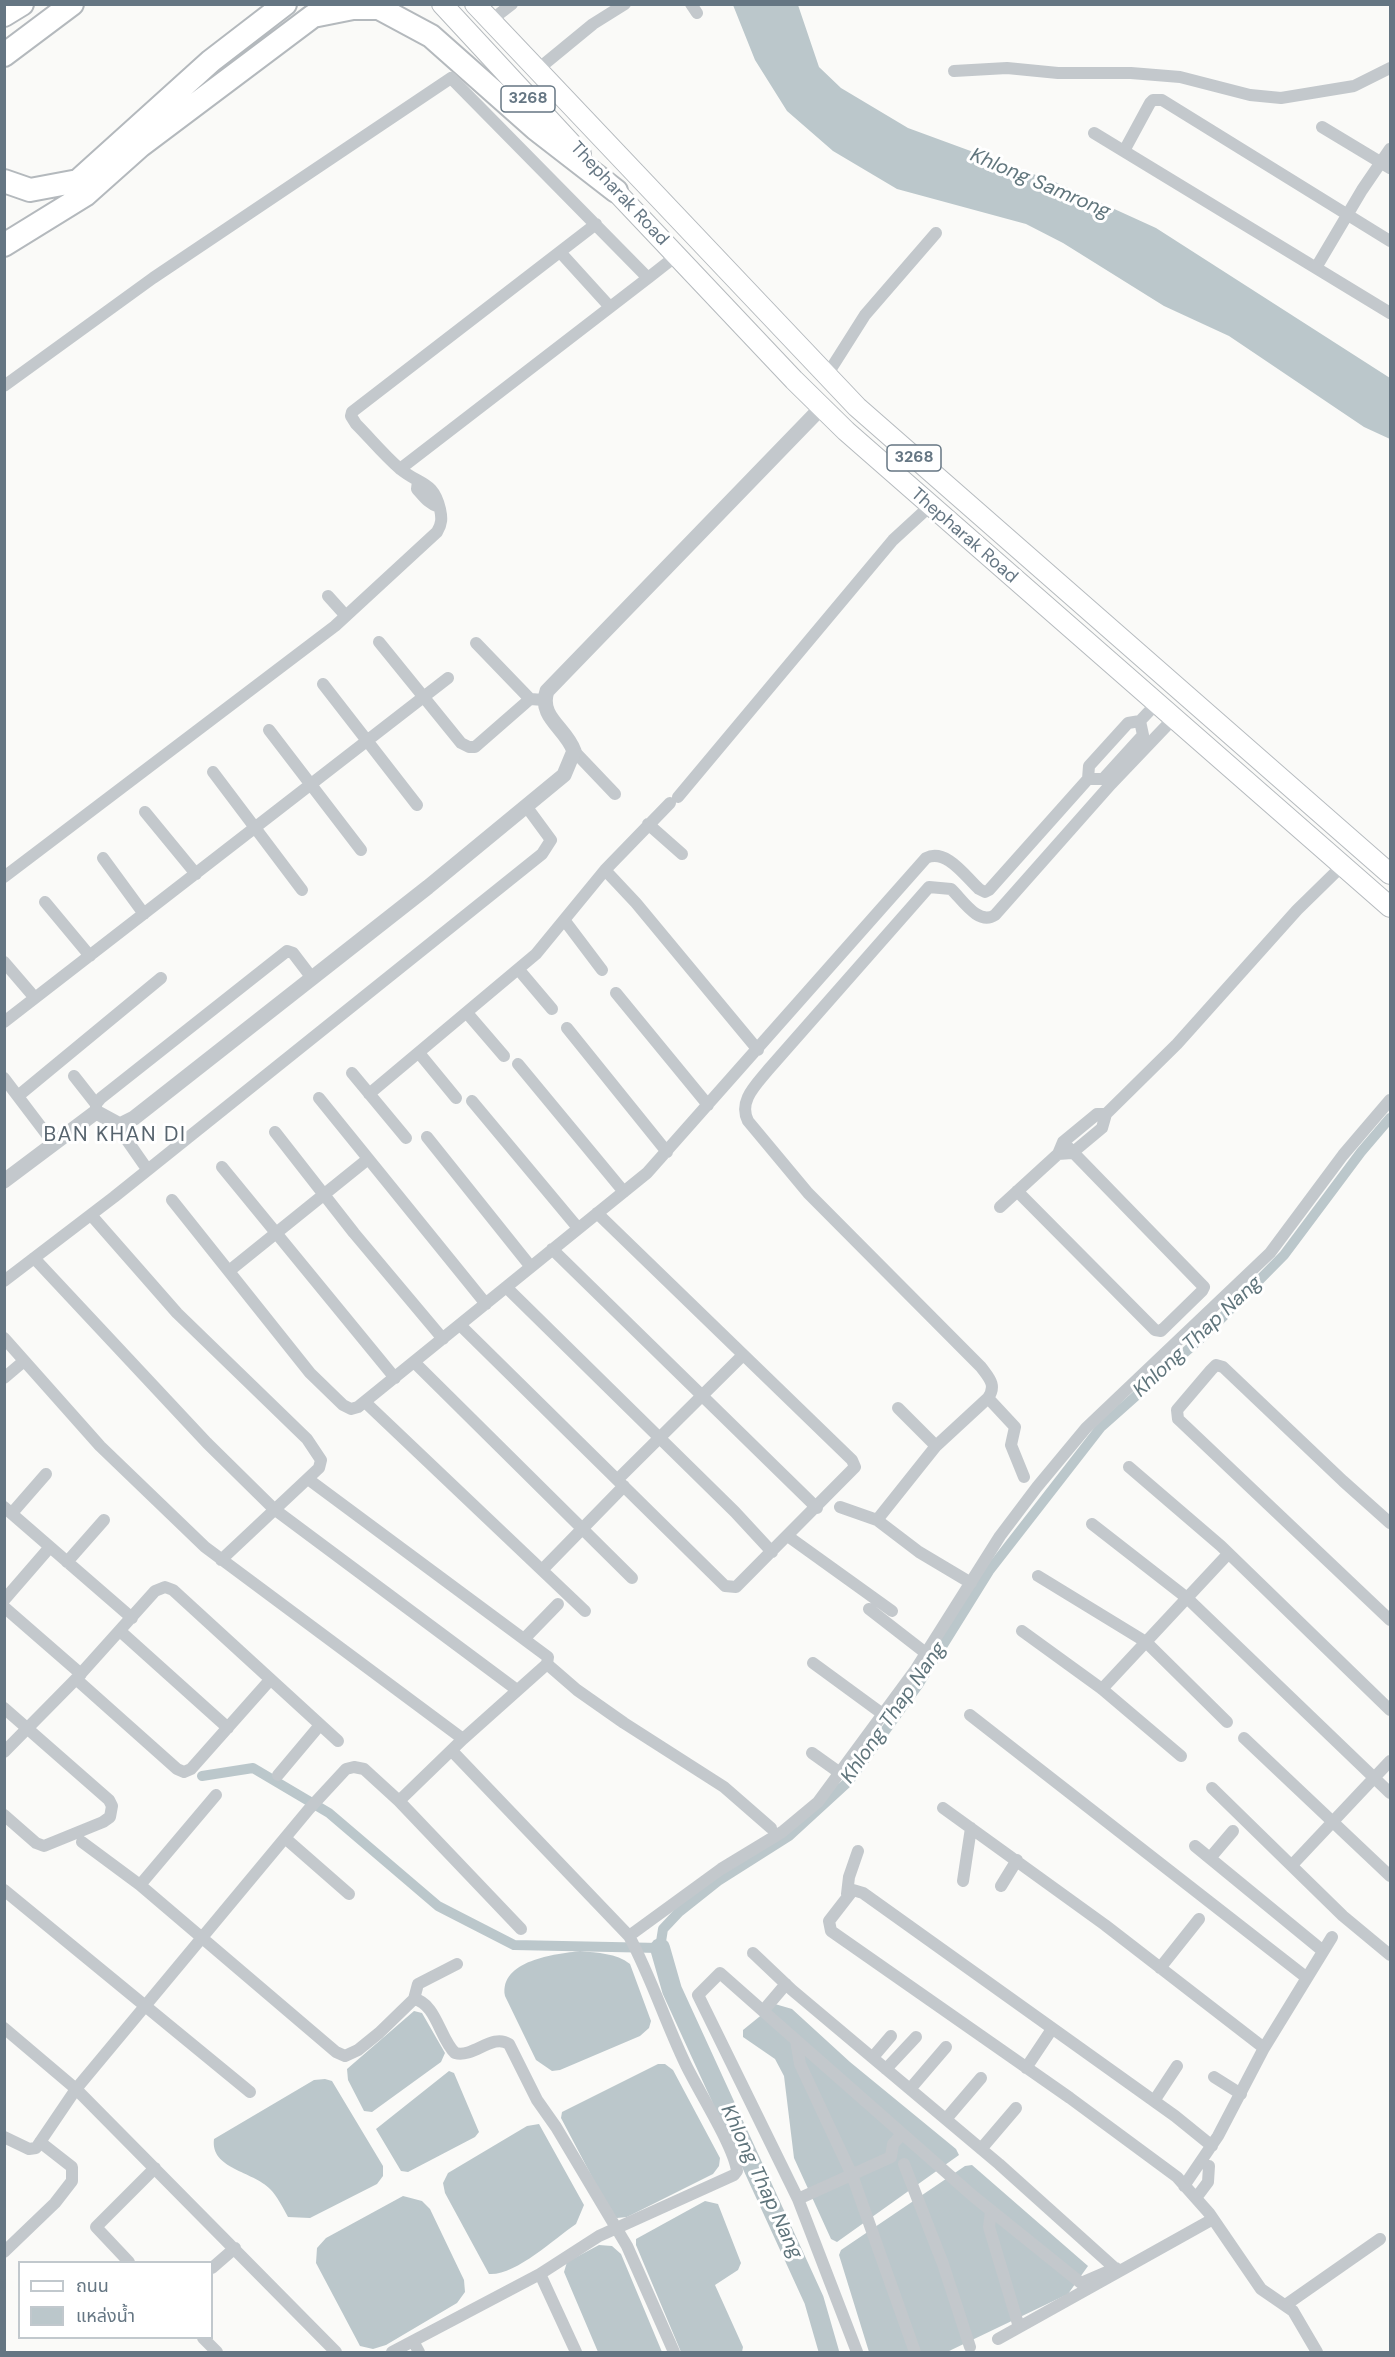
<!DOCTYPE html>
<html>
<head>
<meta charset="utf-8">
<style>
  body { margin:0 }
  #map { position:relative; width:1395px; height:2357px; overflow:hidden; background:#fafaf8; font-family:"DM Sans","Noto Sans Thai",sans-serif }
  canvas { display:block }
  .frame { position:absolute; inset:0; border:6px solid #657683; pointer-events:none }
  .legend { position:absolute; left:18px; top:2261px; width:195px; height:78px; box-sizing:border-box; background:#fff; border:2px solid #c1c8cd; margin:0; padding:8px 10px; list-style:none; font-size:18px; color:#657683 }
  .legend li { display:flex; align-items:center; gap:12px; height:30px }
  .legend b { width:30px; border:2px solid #c1c8cd }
</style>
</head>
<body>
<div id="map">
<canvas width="1395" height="2357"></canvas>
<div class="frame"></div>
<ul class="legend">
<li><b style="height:8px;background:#fff"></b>ถนน</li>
<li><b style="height:16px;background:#bbc7cb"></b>แหล่งน้ำ</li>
</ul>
</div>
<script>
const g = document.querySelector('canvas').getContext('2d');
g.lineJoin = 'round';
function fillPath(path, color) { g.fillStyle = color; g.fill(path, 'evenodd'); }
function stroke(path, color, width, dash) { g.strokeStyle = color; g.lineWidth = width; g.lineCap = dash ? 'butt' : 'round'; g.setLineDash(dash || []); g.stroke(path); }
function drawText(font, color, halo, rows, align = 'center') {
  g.font = font + ' "DM Sans",sans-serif'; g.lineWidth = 6; g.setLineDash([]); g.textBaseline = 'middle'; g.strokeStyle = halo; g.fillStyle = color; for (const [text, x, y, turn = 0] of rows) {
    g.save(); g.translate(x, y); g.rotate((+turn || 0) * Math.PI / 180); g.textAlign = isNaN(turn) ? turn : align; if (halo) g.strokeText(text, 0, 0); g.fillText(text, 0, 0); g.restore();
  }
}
const water = new Path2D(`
  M733,5H798L819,67L841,88L908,128L1055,182L1156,228L1390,378V439L1364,427L1229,336L1164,306L1063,243L1026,224L897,189L833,151L787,111L755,60Z
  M580,1951C598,1953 616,1953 630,1964L651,2021L649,2028L640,2036L560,2070L552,2071L536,2060L505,1996C499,1960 556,1954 580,1951Z
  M775,2004L792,2009L850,2062L956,2149L959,2155L837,2242L831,2239L794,2158L784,2076L775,2059L743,2037V2030Z
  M414,2011L422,2013L445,2053L441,2062L372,2112L364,2111L348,2080L347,2069Z
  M658,2064H665L673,2070L720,2158L719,2166L713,2174L627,2217L617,2218L610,2211L561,2118L562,2112Z
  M449,2071L454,2073L479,2132L475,2137L408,2172L401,2171L376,2129Z
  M325,2079L332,2081L383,2166V2176L377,2184L310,2218L288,2217C283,2208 277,2196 270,2189C253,2171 210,2169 214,2139L314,2080Z
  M539,2124L584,2205L576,2224C554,2239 515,2276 489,2274L445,2193L443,2183L448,2173L527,2126Z
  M972,2165L1088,2266L1068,2294L947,2352H869L839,2255L841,2250L965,2166Z
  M403,2196L422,2201L430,2209L464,2280L465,2292L457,2303L386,2345L373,2349L360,2346L316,2263L317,2248L326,2238Z
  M705,2201L718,2204L741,2263L738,2270L715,2285L743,2347L742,2352H681L636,2245V2239Z
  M599,2245L612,2246L621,2254L662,2352H598L564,2272L567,2262Z`);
const canal = new Path2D(`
  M202,1776L253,1768L329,1813L438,1906L514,1945L660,1948L663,1929L679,1912L718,1881L789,1836L849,1781L918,1685L989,1571L1101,1427L1209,1331L1284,1255L1361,1152L1390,1118`);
const river = new Path2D(`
  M660,1948L672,1990L814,2300L829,2352`);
const minor = new Path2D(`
  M691,4L697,13
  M490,21L512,4
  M537,70L593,24L625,4
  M954,71L1007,68L1058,73H1131L1180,77L1250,95L1281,98L1354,86L1390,68
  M1322,127L1390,168
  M1094,133L1390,313
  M1124,151L1150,103L1153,100H1162L1390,241
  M560,252L610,307
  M1317,266L1362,190L1390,149
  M827,375L865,315L936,233
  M4,386L153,278L451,78L648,278L676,256
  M400,469L648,278
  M418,481L417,489C424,497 429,504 439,507
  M328,596L346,616
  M379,642L461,743L469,747H475L530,699L544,700
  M476,643L530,699
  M323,684L417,805
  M269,730L361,850
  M574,751L615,794
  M213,772L302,890
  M1088,779H1103L1143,735L1140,721
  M678,797L893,540L930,506
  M145,812L196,874
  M648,824L682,854
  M103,858L144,914
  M605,870L636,903L758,1050
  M4,877L335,626L437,532C442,524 442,518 440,509C433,480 420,486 399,468C384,455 370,438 356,424L351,416L352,412L596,224
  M45,902L90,956
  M565,921L602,970
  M4,962L35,998
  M519,970L552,1009
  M616,993L708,1105
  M467,1013L504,1056
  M4,1022L448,678
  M567,1028L667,1152
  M419,1053L456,1098
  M518,1064L624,1192
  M352,1073L406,1138
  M74,1076L96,1104
  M4,1078L54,1144
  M369,1094L536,954L605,870L670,803
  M18,1096L161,978
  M319,1098L486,1304
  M472,1101L578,1228
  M96,1112V1104L101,1098L287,951L293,953L312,978
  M115,1123L147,1169
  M275,1132L354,1233L443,1339
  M427,1137L531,1267
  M1058,1154L1072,1153L1102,1128L1106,1114L1177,1044L1297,910L1343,865
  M222,1167L395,1378
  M1017,1191L1155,1330L1161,1331L1202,1291L1204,1287L1063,1142
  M172,1200L310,1373L343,1405L351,1409L358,1407L647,1173L926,858C946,848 965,876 979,889L985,892L989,890L1088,779L1089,766L1128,723L1140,721L1156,704
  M1000,1207L1058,1154L1063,1142L1097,1114H1106
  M91,1215L177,1313L307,1439L321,1460L319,1468L221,1560
  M552,1249L817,1508
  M34,1258L207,1443L274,1509L517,1690
  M229,1271L368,1159
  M4,1281L114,1197L542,854L551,840L526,806
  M506,1287L735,1512L772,1552
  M460,1325L725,1586L736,1587L855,1467L852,1460L597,1213
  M4,1338L100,1446L205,1547L463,1739
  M414,1362L632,1578
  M4,1378L24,1361
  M988,1398L1015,1427L1011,1445L1024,1477
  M366,1403L585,1611
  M898,1408L936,1446
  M1129,1467L1221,1546L1390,1710
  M308,1479L548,1657L547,1664L463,1739L399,1801
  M618,1479L743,1355
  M4,1507L132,1618
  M840,1507L877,1520L919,1552L971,1583
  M12,1513L46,1474
  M877,1520L936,1446L988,1398C997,1385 989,1378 981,1367L808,1193L748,1121C738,1101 756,1085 768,1070L929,887L951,889C962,899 978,926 995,915L1111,784L1173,719
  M1390,1523L1343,1481L1223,1367L1216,1365L1211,1370L1177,1410L1178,1419L1390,1620
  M1092,1524L1187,1598L1390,1793
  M789,1537L892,1611
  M67,1562L104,1520
  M542,1570L624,1486
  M1038,1576L1146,1642L1227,1722
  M4,1600L50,1547
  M4,1607L81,1674
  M869,1609L927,1654
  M120,1631L228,1728
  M1022,1631L1102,1689L1181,1756
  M524,1639L558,1604
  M813,1663L884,1715
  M547,1664L577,1690L624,1723L724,1787L771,1828
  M76,1679L177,1769L184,1772L191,1769L270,1680
  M1102,1689L1228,1554
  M4,1708L109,1800L112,1806L110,1817L103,1822L44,1846L36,1843L4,1815
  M970,1715L1307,1978
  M1244,1738L1390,1876
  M4,1752L76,1679L155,1591L165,1587L173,1590L338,1741
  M812,1753L840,1773
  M278,1775L320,1725
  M1212,1788L1343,1916L1390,1955
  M943,1808L1105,1925L1264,2048
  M285,1838L349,1894
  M82,1842L140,1885L336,2052L345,2056L358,2050L379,2033L414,1999C436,2003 440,2039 455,2053C474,2058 492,2033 509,2044L537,2100L556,2127L627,2246L674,2352
  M1195,1846L1323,1951
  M1210,1858L1233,1831
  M1292,1865L1390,1761
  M963,1881L971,1828
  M140,1885L216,1795
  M1001,1886L1017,1860
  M4,1890L250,2092
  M847,1894L849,1877L858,1851
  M629,1936L721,1869L782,1832L818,1802L916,1669L1000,1536L1037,1487L1086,1428L1270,1253L1343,1155L1390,1100
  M753,1953L792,1990L999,2164L1118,2271
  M1160,1968L1199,1919
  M786,1984L763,2011L973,2196L1081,2283L1116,2268
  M414,1999L418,1984L457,1964
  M763,2011L720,1973L698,1995L798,2199L857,2352
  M4,2028L76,2089L336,2352
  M796,2040L800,2064L852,2175L915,2352
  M873,2057L891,2036
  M1026,2068L1052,2029
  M886,2069L916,2037
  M1214,2077L1241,2094
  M910,2089L946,2047
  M1154,2101L1177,2066
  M946,2119L981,2078
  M4,2137L29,2149L36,2148L76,2089L309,1809L346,1769L354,1767L364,1769L399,1801L521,1929
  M1212,2146L1175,2116L863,1893L853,1890L829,1921L831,1931L1070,2098L1177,2177L1209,2213L1261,2289L1293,2311L1317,2352
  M981,2149L1016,2108
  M904,2164L943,2264L970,2347
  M1184,2186L1218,2136L1264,2048L1332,1937
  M1196,2198L1208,2182L1209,2166
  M798,2199L891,2157L893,2144L902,2134
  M991,2211L989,2227L1019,2327
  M4,2252L55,2203L72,2181V2167L40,2142
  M129,2262L96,2227L155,2168
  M212,2268L235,2248
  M540,2274L576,2352
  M1287,2304L1380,2239
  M203,2338L217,2352
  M998,2339L1213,2219
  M413,2341L419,2352
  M392,2352L540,2274L599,2236L734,2175L737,2171C734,2146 697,2089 685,2063C665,2021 651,1977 629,1936L452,1751`);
const tertiary = new Path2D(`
  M4,1181L96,1112L120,1125L134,1118L428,887L564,775L574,751C566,728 538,717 547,691L821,408`);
const primary = new Path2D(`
  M442,4L581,154
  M475,4L857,407L1390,874
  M605,180L794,380L846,431L1390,907`);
const motorway = new Path2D(`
  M4,15L22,4
  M4,55L72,4
  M4,181L30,190L78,181L211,61L285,4
  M4,245L85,195L140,146L313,16L353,8H379L431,36L536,129L616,191`);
const shields = [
  [528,99,54],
  [914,458,54]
];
const shieldNames = [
  ["3268",528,99],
  ["3268",914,458]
];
const streetNames = [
  ["Thepharak Road",619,194,47],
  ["Thepharak Road",964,536,41]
];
const waterNames = [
  ["Khlong Samrong",1040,184,23],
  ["Khlong Thap Nang",1198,1337,-43],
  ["Khlong Thap Nang",894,1713,-55],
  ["Khlong Thap Nang",761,2182,65]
];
const quarterNames = [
  ["BAN KHAN DI",115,1135]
];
fillPath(water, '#bbc7cb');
stroke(canal, '#bbc7cb', 10);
stroke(river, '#bbc7cb', 20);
stroke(primary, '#b5babe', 22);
stroke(motorway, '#b4b9bd', 26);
stroke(minor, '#c3c8cc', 12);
stroke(tertiary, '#c3c8cc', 15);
stroke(primary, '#fff', 20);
stroke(motorway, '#fff', 22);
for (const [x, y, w] of shields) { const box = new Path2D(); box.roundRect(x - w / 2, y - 13, w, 26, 4.5); g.fillStyle = '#fff'; g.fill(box); stroke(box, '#657683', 1.5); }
drawText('bold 16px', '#657683', null, shieldNames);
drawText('18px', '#657683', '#fff', streetNames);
drawText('italic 20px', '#60757c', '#fff', waterNames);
g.letterSpacing = '1.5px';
drawText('21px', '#57646e', '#fff', quarterNames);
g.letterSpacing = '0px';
</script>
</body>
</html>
